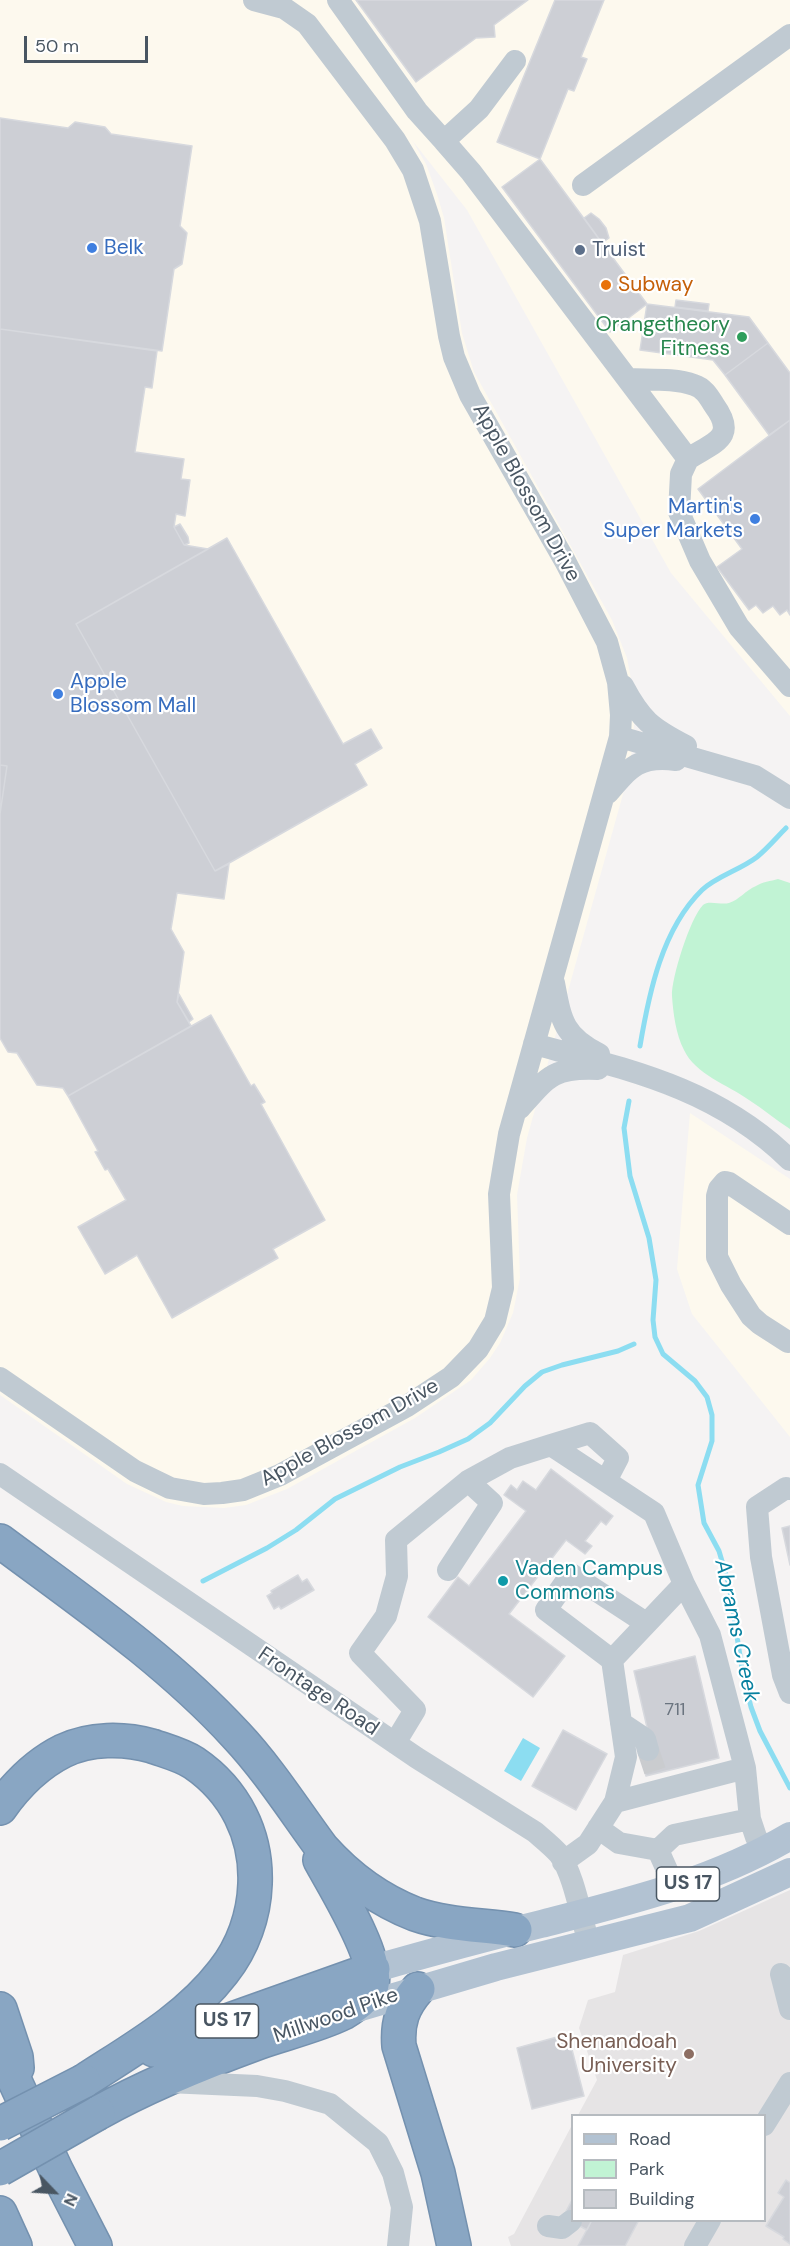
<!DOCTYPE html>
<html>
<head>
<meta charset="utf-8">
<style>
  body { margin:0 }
  #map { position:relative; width:790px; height:2246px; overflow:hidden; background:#f5f3f3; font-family:"DM Sans",sans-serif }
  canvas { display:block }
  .legend { position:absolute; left:571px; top:2114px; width:195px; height:108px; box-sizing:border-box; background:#fff; border:2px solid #b6bbc0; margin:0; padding:8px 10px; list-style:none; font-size:18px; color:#495662 }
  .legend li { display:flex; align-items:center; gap:12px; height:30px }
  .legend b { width:30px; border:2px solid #b6bbc0 }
  .north { position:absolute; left:24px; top:2162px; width:60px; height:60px; -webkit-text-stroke:4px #fff; paint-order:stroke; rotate:115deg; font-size:16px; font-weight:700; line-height:24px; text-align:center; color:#495662 }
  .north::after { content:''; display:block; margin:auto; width:21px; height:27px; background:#495662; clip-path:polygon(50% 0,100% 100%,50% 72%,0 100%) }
  .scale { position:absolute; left:24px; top:36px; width:124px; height:27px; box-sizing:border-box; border:3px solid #495662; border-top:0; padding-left:8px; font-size:18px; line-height:21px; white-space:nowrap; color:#495662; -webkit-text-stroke:4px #fff; paint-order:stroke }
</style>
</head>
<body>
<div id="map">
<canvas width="790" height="2246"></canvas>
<ul class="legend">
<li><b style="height:8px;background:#b2c2d2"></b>Road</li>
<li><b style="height:16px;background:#c1f3d4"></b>Park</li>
<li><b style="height:16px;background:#cdcfd5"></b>Building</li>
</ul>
<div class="north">N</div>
<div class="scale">50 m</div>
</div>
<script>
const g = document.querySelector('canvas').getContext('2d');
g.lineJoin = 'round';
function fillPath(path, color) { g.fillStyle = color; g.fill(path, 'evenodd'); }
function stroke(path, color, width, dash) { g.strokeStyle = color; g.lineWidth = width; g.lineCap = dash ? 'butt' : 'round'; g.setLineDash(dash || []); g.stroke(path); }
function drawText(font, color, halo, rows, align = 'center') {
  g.font = font + ' "DM Sans",sans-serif'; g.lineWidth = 4.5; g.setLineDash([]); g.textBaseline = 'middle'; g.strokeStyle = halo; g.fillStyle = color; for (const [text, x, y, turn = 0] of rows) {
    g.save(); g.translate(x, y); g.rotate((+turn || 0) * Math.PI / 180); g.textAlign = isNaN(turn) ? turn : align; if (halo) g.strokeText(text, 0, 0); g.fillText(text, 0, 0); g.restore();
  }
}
const commercial = new Path2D(`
  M0,0H790V716L671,573L467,210L412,140L426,164L437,194L444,218L462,333L474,372L612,620L627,658L631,679L635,715L630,769L527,1138L517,1195L520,1278L513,1313L500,1343L490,1358L471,1380L415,1418L287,1489L246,1505L224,1508L183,1506L166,1502L127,1484L0,1395Z
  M690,1113L790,1179V1437L692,1314L677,1269Z`);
const education = new Path2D(`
  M790,1890V2246H511L508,2237L514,2234L572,2125V2220H764V2116L578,2115L597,2080L579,2028L588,2000L615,1992L623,1955L699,1931Z`);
const green = new Path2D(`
  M778,879L790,883V1129C776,1120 763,1109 749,1100C728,1085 695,1074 684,1050C676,1035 673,1012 672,996C671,979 690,918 703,905C708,900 721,905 729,903C739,900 746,890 756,886C762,882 771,881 778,879Z`);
const water = new Path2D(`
  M523,1738L540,1748L521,1781L504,1771Z`);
const stream = new Path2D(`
  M640,1046C649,993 662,929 702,890C717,876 740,870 757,857C768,848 777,837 786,828
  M629,1101L624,1128L630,1176L649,1238L656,1280L653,1320L655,1337L663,1354L695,1381L707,1397L712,1415V1441L698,1485L704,1523L719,1551L729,1585L743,1675L751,1707L760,1731L790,1788
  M203,1581L267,1548L296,1530L335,1499L400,1467L439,1452L468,1439L490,1423L525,1386L542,1372L562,1365L618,1351L634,1344`);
const building = new Path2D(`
  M356,0H528L494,25L495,37L476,38L416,82Z
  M555,0H604L581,57L587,59L574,91L568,89L540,159L497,142Z
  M0,118L68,128L75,122L105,127L111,134L192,146L180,226L187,233L182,264L174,269L162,351L0,329Z
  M540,159L647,304L610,332L502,187Z
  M591,213L599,219L606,228L609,238L602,243L584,218Z
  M676,300L709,304L708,311L675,307Z
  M647,304L749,317L768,343L725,375L713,360L640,350Z
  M0,329L157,351L152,388L145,387L135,452L184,459L181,479L190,480L185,516L176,514L174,527L184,545L208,549L76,624L215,871L229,864L224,899L177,893L171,929L184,952L177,1002L191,1026L68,1096L63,1088L37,1085L17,1053L8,1052L0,1038V814L7,766L0,765Z
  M768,343L790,373V420L769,435L725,375Z
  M790,420V615L787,610L780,615L773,606L763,613L756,605L749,610L717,567L742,549L698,489Z
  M180,524L188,537L189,543L184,545L174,527Z
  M227,538L343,744L371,729L382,748L355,764L367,785L215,871L76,624Z
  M0,765L7,766L0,814Z
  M179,994L193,1019L189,1022L177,1002Z
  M211,1015L251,1086L254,1084L265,1102L261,1104L325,1220L273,1249L278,1258L172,1318L137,1255L105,1274L78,1227L126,1200L108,1169L105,1170L95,1152L98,1151L68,1096Z
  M551,1469L613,1516L606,1525L601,1521L585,1541L592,1546L585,1554L566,1540L509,1614L565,1656L533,1697L428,1617L458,1577L469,1586L526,1511L504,1495L511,1485L517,1490L523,1481L536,1490Z
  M790,1526V1565L782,1528Z
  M298,1575L302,1582L307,1579L314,1590L281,1609L279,1606L274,1609L267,1596L272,1593L271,1591Z
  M695,1656L719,1758L646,1776L640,1752L652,1749L634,1671Z
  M563,1730L607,1754L576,1810L532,1786Z
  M568,2034L584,2096L532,2109L517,2048Z
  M786,2180L790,2183V2244L783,2239L784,2237L766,2226L784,2197L778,2193Z
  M572,2200V2220H592L587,2230L563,2217Z
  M592,2220H639L625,2246H578Z`);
const minorTunnel = new Path2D(`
  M648,1750L656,1774`);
const minor = new Path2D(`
  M338,0L417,111L444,141
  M515,61L479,109L444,141L471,172L688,459L681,474L679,512L700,561L739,627L790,686
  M583,185L790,35
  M628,379C649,380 675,378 694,385C704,388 709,397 714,405C738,438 714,442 688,459
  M623,686C641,720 651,728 686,746
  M620,737L755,776L790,798
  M608,793C630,767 640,755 676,760
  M554,983C561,1020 563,1036 599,1054
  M534,1044C630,1070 716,1088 790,1160
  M520,1108C548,1076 554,1067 598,1069
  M788,1342L760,1324L751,1316L731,1285L717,1257V1196L719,1189L725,1182L729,1183L790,1224
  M0,1378L135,1471L170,1488L204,1494L222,1493L243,1490L280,1475L407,1406L451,1377L478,1349L495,1321L503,1288L499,1194L509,1134L620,737L621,715L618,682L607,642L565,561L470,395L454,357L449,336L430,221L413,170L395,140L307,24L284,8L254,0
  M551,1445L590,1433L618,1458L606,1481
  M0,1474L417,1758L535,1832C543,1839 552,1846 559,1854C574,1874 581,1918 589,1943
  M790,1489L786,1488L757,1507L761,1557L783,1675L790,1693
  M448,1570L492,1503L468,1481
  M612,1660L546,1610L571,1574L646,1623
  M621,1723L645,1739L648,1750
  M395,1743L415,1710L360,1653L386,1616L397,1576L396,1540L468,1481L510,1458L551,1445L654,1513L684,1584L612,1660L626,1757L615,1802L588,1844L563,1862
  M745,1768L750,1819
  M615,1802L745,1768L710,1635L684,1584
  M598,1828L619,1843L658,1850L674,1835L750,1819L756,1837L765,1850
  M658,1850L675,1888
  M781,1974L790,2009
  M168,2082L257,2086L285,2091L330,2104L378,2143L393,2173L402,2207L398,2246
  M764,2125L790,2083
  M548,2226L562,2228L571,2221
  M695,2246L710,2220`);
const major = new Path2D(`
  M373,1969C429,1953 484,1938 541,1924C627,1902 712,1882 790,1836
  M347,2011L496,1967L690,1918L790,1872`);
const highway = new Path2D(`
  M0,1541C82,1602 167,1660 236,1735C268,1769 294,1810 322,1848C347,1876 379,1900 415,1914C446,1925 483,1925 515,1930
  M0,1808C17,1784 37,1764 63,1751C90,1738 124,1738 152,1746C166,1751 182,1755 194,1763C235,1791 257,1835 255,1884C254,1915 243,1947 223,1972C187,2019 133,2049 84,2081
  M418,1989C403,2006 397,2022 399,2046L438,2173L454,2246
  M0,2009L16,2057L17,2068
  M0,2049L56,2170L95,2246
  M154,2050L210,2027L373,1969
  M98,2113C146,2086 205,2062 257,2043C282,2034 319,2025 343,2013C353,2007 368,1997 372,1985C379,1957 334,1886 320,1860
  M0,2213L15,2246`);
const highwayBridge = new Path2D(`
  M0,2124L84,2081
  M0,2169L98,2113`);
const markers = [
  [92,248,6,"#3f7fe0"],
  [580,250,6,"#5c6f8a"],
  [606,285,6,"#e8710a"],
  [742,337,6,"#2e9e5b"],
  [755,519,6,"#3f7fe0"],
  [58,694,6,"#3f7fe0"],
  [503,1581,6,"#0f9aa8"],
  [689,2054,6,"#8d6e63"]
];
const numberNames = [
  ["711",675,1710]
];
const shields = [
  [688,1884,63],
  [227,2021,63]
];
const shieldNames = [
  ["US 17",688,1884],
  ["US 17",227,2021]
];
const shopNames = [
  ["Belk",104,248],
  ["Martin's",743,507,"right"],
  ["Super Markets",743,531,"right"],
  ["Apple",70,682],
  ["Blossom Mall",70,706]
];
const serviceNames = [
  ["Truist",592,250]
];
const foodNames = [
  ["Subway",618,285]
];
const leisureNames = [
  ["Orangetheory",730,325],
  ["Fitness",730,349]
];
const streetNames = [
  ["Apple Blossom Drive",526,493,61],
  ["Apple Blossom Drive",350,1433,-29],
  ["Frontage Road",318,1692,34],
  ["Millwood Pike",336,2016,-19]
];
const cultureNames = [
  ["Vaden Campus",515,1569],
  ["Commons",515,1593]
];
const educationNames = [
  ["Shenandoah",677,2042],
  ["University",677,2066]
];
const waterNames = [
  ["Abrams Creek",736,1631,78]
];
fillPath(commercial, '#fdf9ee');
fillPath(education, '#e6e4e5');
fillPath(green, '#c1f3d4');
fillPath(water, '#8cddf1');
stroke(stream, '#8cddf1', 5);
fillPath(building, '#cdcfd5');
stroke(building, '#d7d9de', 1.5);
stroke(minorTunnel, '#cacccf', 22, [22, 11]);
stroke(highway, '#7491af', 36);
stroke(minor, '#c0cad2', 22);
stroke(major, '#b2c2d2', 28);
stroke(highway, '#89a6c3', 33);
stroke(highwayBridge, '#7491af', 36, []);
stroke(highwayBridge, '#89a6c3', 33);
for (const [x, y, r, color] of markers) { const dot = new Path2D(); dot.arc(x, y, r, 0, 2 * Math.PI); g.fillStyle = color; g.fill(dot); stroke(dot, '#fff', 2); }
drawText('18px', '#6a747f', null, numberNames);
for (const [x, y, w] of shields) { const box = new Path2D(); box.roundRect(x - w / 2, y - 17, w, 34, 4.5); g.fillStyle = '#fff'; g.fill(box); stroke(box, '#495662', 1.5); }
drawText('bold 20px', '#495662', null, shieldNames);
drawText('21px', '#366cbe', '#fff', shopNames, 'left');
drawText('21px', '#4e5e75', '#fff', serviceNames, 'left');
drawText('21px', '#c56008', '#fff', foodNames, 'left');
drawText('21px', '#27864d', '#fff', leisureNames, 'right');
drawText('21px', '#495662', '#fff', streetNames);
drawText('21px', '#0d838f', '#fff', cultureNames, 'left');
drawText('21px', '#785e54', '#fff', educationNames, 'right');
drawText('italic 22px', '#0781a0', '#fff', waterNames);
</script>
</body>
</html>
